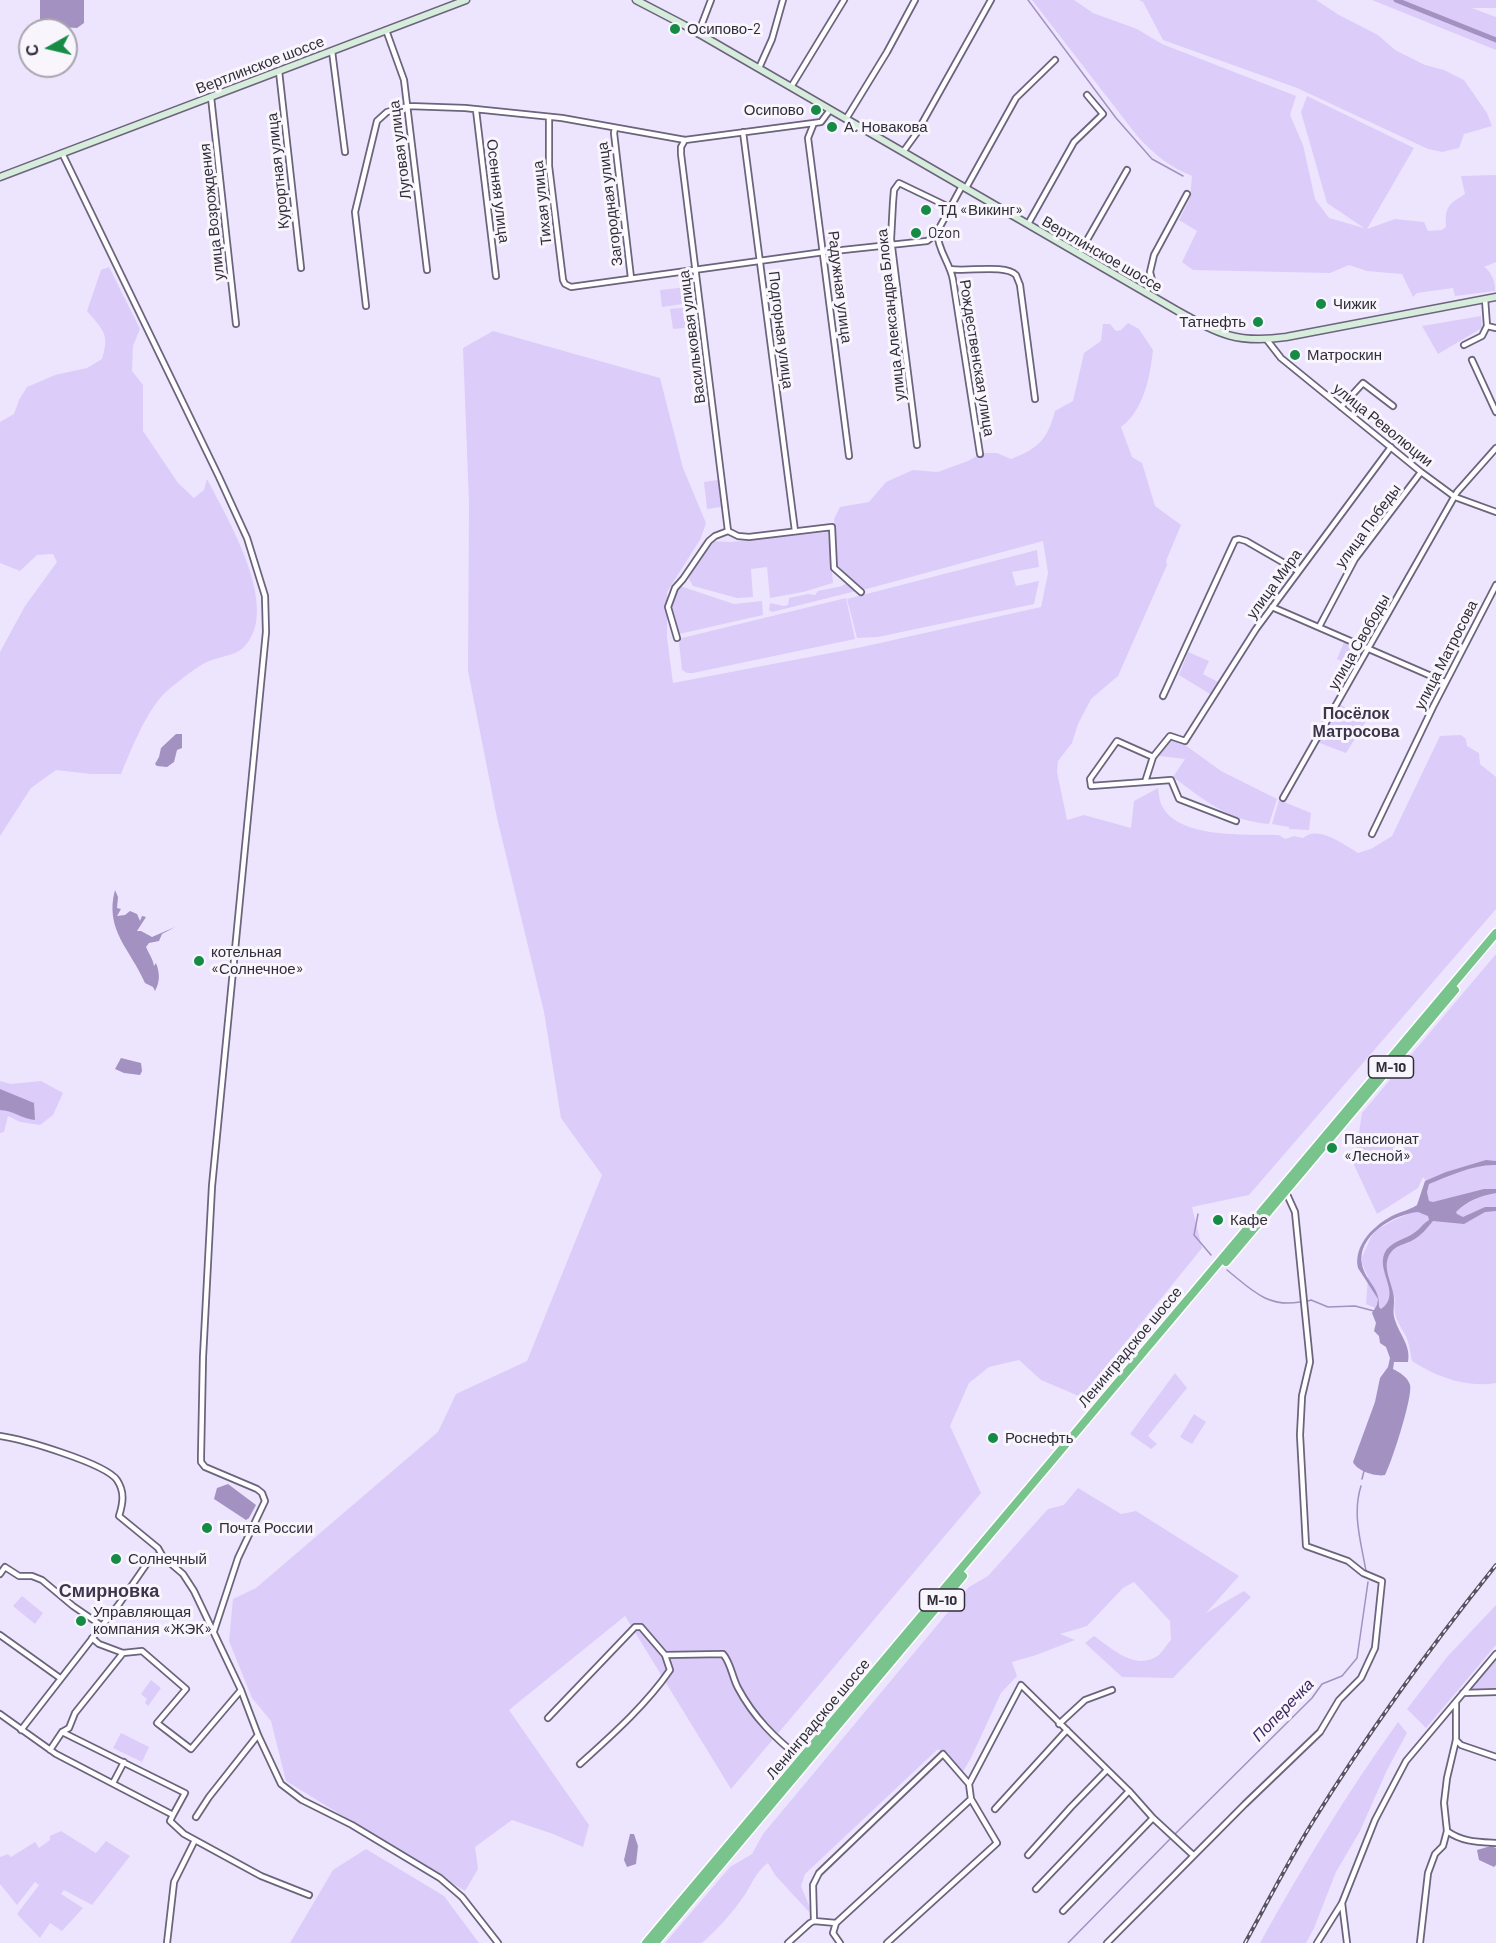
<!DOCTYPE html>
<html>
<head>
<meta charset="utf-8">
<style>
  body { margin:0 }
  #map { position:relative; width:1496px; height:1943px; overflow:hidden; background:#ede5fe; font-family:Barlow,sans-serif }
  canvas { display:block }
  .north { position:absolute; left:18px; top:18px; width:60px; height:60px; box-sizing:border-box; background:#f8f6fc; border:2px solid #a8a5ae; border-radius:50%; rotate:262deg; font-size:16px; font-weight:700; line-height:24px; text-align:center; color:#302c38 }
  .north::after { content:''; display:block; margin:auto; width:21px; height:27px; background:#158b46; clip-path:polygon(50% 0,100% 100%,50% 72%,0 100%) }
</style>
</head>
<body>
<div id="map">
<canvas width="1496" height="1943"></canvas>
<div class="north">С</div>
</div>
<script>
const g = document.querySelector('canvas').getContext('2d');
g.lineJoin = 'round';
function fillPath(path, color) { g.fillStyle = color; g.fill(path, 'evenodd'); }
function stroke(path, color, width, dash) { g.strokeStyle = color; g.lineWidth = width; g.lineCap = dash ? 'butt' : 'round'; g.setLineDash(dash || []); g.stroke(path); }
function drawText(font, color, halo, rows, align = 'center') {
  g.font = font + ' Barlow,sans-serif'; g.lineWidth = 6; g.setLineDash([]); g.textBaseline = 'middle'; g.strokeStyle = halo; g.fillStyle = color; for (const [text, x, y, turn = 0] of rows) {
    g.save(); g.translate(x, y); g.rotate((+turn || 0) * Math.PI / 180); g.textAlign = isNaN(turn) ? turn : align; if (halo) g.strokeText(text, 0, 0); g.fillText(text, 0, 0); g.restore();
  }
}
const green = new Path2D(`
  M1032,0H1074L1093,13L1137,29L1162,44L1296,96L1290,115L1303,145L1315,199L1329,218L1364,228L1327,203L1301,112L1307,96L1414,148L1367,229L1395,219L1424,222L1428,231L1442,230L1446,227C1445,206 1448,205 1465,194L1461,176L1496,175V262L1484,267C1491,271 1496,283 1495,291L1455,296L1453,288L1417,293L1413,297L1402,274L1367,271L1349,265L1330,273L1193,270L1182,262L1197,231L1179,220L1190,198L1192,176C1170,167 1155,155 1138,137Z
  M1139,0H1316L1339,15L1378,35L1395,50L1425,65L1444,70L1464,80L1487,113L1492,126L1464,134L1459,148L1442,152L1428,149L1297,88L1163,40L1143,2Z
  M1372,0H1496V8H1472L1496,17V50Z
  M109,267L140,329L133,346L132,371L143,385V431L178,483L194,498L204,490L207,479C227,518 283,610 243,648C234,656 216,657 205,663C195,668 168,689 161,697C144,717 131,750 121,774H91L56,770L31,788L0,836V652L25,606L57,562L53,554L37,555L20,571L0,563V422L14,414L19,400L27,387L55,375L87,368L102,359C110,334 103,330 87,311L101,270Z
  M687,287L689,303L662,307L660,290Z
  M692,307L694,327L673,329L670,309Z
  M1481,316L1482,328L1438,354L1422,326Z
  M1128,323L1139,329L1153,350C1150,377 1144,410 1121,427L1132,457L1142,463L1155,506L1181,525L1166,561L1167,565L1118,676L1091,699L1078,724L1072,743L1058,761L1057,772L1067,820L1084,815L1131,828L1134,801L1158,788C1159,793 1159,800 1162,806C1179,839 1246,834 1279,835L1285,839L1294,836L1303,838C1318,825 1343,844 1358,853L1371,849L1392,836L1440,736L1461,735L1466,739L1467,746L1479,753L1480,764L1496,777V909L1249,1195L1192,1207L1202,1248L1081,1397L1041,1380L1019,1360L989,1367L969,1383L950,1426L981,1493L731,1789L625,1616L509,1710L589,1825L583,1847L553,1834L512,1820L475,1847L478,1869L465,1891L286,1781L271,1721L252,1698L229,1641L233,1599L256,1588L438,1432L456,1394L527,1361L602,1175L561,1118L544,1012L497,818L468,671L469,503L463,348L493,331L660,378L683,468L706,523L701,538L667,592V637L673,683L862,647L1041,607L1048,573L1043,541L863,590L838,566L834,519L840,507L869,502L886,482L913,470L938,472L968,461L982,453H997L1011,459C1039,448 1047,440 1055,411L1073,401L1084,353L1101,341L1103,324H1110L1116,331L1121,330Z
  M718,480L721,507L707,509L704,482Z
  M828,532L833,583L803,592L770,598L767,567L751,569L753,597L737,598L693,586L689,579L691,573L711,541L731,542Z
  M1037,550L1039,567L1012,572L1016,586L1039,581L1034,604L878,637L857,638L847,599Z
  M848,582L856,591L772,612L769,610L770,603L784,606L788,605L789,598L808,594L815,595L818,591L842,586Z
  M680,586L734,604L762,601L763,615L679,634C673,616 666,601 680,586Z
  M846,598L855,639L693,673H687L682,670L679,643L682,638Z
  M1344,642L1363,651L1355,668L1337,659Z
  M1188,652L1209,661L1203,674L1218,682L1210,694L1179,675Z
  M1340,704L1366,721L1346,753L1317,742Z
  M1172,738L1181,742L1221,771L1277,799L1269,824C1229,821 1204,800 1173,777L1185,759L1159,756Z
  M1279,800L1311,813L1309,830L1289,829V827L1272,824Z
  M1496,954V1383C1467,1388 1436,1377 1412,1361C1410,1352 1409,1340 1404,1333C1396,1318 1393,1315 1395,1297L1380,1310L1366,1304L1368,1277L1362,1264V1257L1371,1237L1375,1231L1392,1221L1410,1213L1429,1201L1427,1192L1429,1184L1423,1177L1418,1188L1377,1214L1354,1165L1362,1113Z
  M0,1081L11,1084L41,1081L63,1093L53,1115L40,1125L20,1122L8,1116L4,1132L0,1133Z
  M1175,1373L1187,1388L1148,1436L1157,1444L1151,1449L1130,1434Z
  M1194,1414L1206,1422L1192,1444L1180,1437Z
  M1078,1488L1121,1514L1136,1511L1239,1576L1206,1613L1244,1591L1251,1597L1173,1678L1122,1677L1085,1643L1094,1636C1112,1648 1135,1672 1159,1655C1163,1651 1167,1644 1171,1640L1170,1621L1134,1582L1123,1588L1087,1626L1060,1634L1075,1640L1036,1655L1012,1662L1017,1676L1001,1693L971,1758L962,1773L938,1749L805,1874L801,1886L810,1908L809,1912L775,1875L768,1863C757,1871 753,1881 746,1893C734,1911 718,1929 702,1943H665L730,1867L752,1854L763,1834L969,1587L988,1576L1048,1509L1064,1505Z
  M22,1596L43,1613L35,1624L13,1606Z
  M1496,1605V1645L1426,1728L1407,1709L1447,1657Z
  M1496,1659V1692L1467,1693Z
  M151,1680L161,1688L148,1706L145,1703L147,1699L141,1694Z
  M1398,1722L1407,1733L1387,1770L1360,1831L1336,1872L1314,1928L1306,1943H1260C1302,1867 1347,1793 1398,1722Z
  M121,1733L149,1747L142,1762L113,1748Z
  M61,1831L96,1853L106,1841L130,1856L92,1905L64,1890L61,1894L83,1908L62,1931L50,1923L40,1938L17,1914L39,1885L35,1882L17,1905L0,1884V1857L8,1854L11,1857L35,1842L39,1848L50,1840V1836Z
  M366,1849L444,1896L479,1943H290L333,1870Z`);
const water = new Path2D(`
  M40,0H84V23L77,28L45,26L40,19Z
  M176,734H182V748L177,750L174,762L167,767L157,766L155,764L159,757L161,748Z
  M115,890L118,897L117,908L121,909L117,916L125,915L130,911L137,914L140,921L142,916L146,917L137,931H141L152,937L175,927L162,934L159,941L149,943L146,947C149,954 153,959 154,966L156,963C160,973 160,982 155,991L153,987L145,983C131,950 104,930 115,890Z
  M121,1058L141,1063L142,1071L140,1075L124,1073L115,1069Z
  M0,1089L34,1103L35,1120C22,1119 13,1110 0,1110Z
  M1486,1160L1496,1161V1165C1474,1164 1449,1176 1429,1184L1427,1192L1429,1201L1433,1202L1484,1189H1496V1193C1480,1196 1468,1200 1456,1212L1457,1214L1463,1217L1485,1207H1496V1211L1485,1212L1464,1224L1433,1221C1427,1228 1421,1236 1413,1240C1406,1244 1397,1245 1392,1251C1379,1266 1394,1284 1394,1300C1394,1310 1392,1313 1396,1323C1401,1336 1411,1347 1408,1362H1394L1393,1369C1399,1372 1408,1377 1410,1385C1413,1396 1392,1462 1385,1475C1376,1477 1357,1471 1353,1462L1375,1402L1380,1378L1388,1367L1390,1358L1386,1347L1380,1343L1379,1336L1374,1331L1376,1323L1372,1313L1377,1305L1378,1299L1358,1268C1353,1245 1375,1224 1394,1215C1402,1211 1410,1210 1417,1205L1425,1181L1446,1172ZM1418,1212L1428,1216L1429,1220C1424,1223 1422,1226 1419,1229C1410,1238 1395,1240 1387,1249C1372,1269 1404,1293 1381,1309L1379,1307C1380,1287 1366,1282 1362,1265C1356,1236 1394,1214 1418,1212Z
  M228,1484L256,1505L249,1518L246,1520L214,1499L217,1488Z
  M630,1834H634L638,1846L636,1864L627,1867L624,1860Z
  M1491,1846L1496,1848V1865L1494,1867L1479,1860L1477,1850Z`);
const stream = new Path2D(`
  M1028,0L1116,118L1152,159L1183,176
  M1198,1214L1194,1235L1211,1255
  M1227,1270C1251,1289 1267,1308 1300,1302
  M1308,1301L1311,1300L1328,1307L1355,1306L1374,1311
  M1362,1479L1364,1471
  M1361,1486C1352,1514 1361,1542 1366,1571
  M1173,1836L1312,1698L1322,1684L1342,1676L1357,1658L1368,1582
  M1068,1943L1170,1839`);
const canal = new Path2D(`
  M1396,0L1496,40`);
const street = new Path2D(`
  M386,30L404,80L427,270
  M698,34L711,0
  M332,51L345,152
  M759,68L772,39L783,0
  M279,71L301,268
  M791,87L844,0
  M211,97L236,324
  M476,110L496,276
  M549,118V166L563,280L565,284L571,287L824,252L927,241L936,234L962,186
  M846,119L887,52L915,0
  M814,123L808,138L849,456
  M615,128L614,133L631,278
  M743,132L795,531
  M685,140L681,147V154L728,531
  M903,152L916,134L991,0
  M62,153L219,477L247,538L265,596L266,632L212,1186L203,1357L201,1456V1462L205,1467L257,1489L262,1493L265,1501L238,1558L214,1631
  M966,188L1016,98L1055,60
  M1028,224L1074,142L1103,114L1087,95
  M937,232C938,251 950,263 953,280L980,454
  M1079,254L1127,170
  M950,269C967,272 1005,264 1016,275L1020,285L1035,399
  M1146,293L1152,280L1150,272L1154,255L1187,194
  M1485,299L1487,326
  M366,306L355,212L377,121L387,112L408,106L465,108L562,118L685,140L814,123L821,122L830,110
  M1267,340L1281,358L1421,472L1455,497L1496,512
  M1464,345L1482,336L1487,326L1496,328
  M1472,360L1496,412
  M1341,407L1363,383L1393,406
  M917,445L891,239L893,202L894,190L899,183L949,207
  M1272,607L1445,682
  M1319,627L1355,559L1421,472
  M677,638L668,607L675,588L683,579L709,541L715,536L728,531L738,536L749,537L832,527L834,568L861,592
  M1163,696L1235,540L1239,539L1246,541L1298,571
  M1153,757L1145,782L1091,786L1090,779L1117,741L1153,757L1170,736L1185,741L1256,629L1391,447
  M1145,782L1171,780L1179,799L1236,821
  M1283,798L1457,492L1496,448
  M1372,834L1433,707L1496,585
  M0,1436C22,1439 105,1463 117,1480C125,1492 123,1503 119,1516L158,1548L163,1557L183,1574L194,1591L241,1690L258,1735L281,1784L302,1800L352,1825L440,1878L462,1897L498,1943
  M0,1574L5,1567L19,1576H32L42,1580L73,1606L102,1626
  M0,1635L60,1678
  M92,1638L99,1644L123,1653L142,1651L186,1689L157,1723L191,1749L241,1690
  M665,1655L723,1654C731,1663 732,1677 738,1688C754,1718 775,1738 801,1759
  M1463,1693L1496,1692
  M0,1714L56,1754L173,1815L170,1821L184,1834L261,1876L309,1895
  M548,1718L635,1627H641L665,1655L670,1670C646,1705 612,1735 580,1764
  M1059,1724L1085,1700L1112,1690
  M21,1730L119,1604L150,1559L158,1556L165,1558
  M62,1732L185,1793L173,1815
  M1456,1740L1461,1745L1496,1757
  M50,1750L62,1732L69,1728L75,1713L123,1653
  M113,1783L124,1762
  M995,1809L1067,1730
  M196,1817L209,1797L258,1735
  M1447,1831C1462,1842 1478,1842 1496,1843
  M1028,1855L1071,1807L1107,1770
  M1036,1889L1129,1791
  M1342,1903L1347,1943
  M1063,1911L1153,1818
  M814,1921L813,1885L819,1873L943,1754L969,1784
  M836,1923L833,1933L840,1943
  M167,1943L174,1882L195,1840
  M788,1943L810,1923L814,1921L836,1923L971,1799L969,1784L1021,1685L1129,1791L1153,1818L1193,1855
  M887,1943L997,1843L971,1799
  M1107,1943L1245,1804L1320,1732L1339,1700L1361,1678L1375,1648L1382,1581L1363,1573L1348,1561L1306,1546L1300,1435L1302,1396L1310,1362L1295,1212L1285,1190
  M1317,1943L1342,1903L1375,1820L1406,1761L1496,1654
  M1420,1943L1428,1873L1435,1854L1443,1846L1447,1831L1444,1803L1447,1778L1456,1740V1702`);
const secondary = new Path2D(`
  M636,0L684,25L1176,310C1219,334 1236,344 1286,337L1496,297
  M0,177L466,0`);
const highway = new Path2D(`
  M1226,1262L1455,990
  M646,1943L1496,933
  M655,1943L963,1576`);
const rail = new Path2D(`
  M1245,1943C1267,1903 1288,1862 1312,1823C1367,1734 1431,1646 1496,1565`);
const markers = [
  [675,29,6,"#158b46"],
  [816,110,6,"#158b46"],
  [832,127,6,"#158b46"],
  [926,210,6,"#158b46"],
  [916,233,6,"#158b46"],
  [1321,304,6,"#158b46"],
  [1258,322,6,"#158b46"],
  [1295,355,6,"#158b46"],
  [199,961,6,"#158b46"],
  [1332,1148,6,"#158b46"],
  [1218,1220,6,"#158b46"],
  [993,1438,6,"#158b46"],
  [207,1528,6,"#158b46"],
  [116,1559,6,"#158b46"],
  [81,1621,6,"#158b46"]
];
const shields = [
  [1391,1067,45],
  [942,1600,45]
];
const shieldNames = [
  ["М-10",1391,1067],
  ["М-10",942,1600]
];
const poiNames = [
  ["Осипово-2",687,29],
  ["Осипово",804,110,"right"],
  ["А. Новакова",844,127],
  ["ТД «Викинг»",938,210],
  ["Ozon",928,233],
  ["Чижик",1333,304],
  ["Татнефть",1246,322,"right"],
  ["Матроскин",1307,355],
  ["котельная",211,952],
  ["«Солнечное»",211,969],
  ["Пансионат",1344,1139],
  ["«Лесной»",1344,1156],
  ["Кафе",1230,1220],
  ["Роснефть",1005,1438],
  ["Почта России",219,1528],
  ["Солнечный",128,1559],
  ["Управляющая",93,1612],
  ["компания «ЖЭК»",93,1629]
];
const streetNames = [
  ["Вертлинское шоссе",260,65,-21],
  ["Луговая улица",400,150,-97],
  ["Курортная улица",278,171,-96],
  ["Осенняя улица",498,191,83],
  ["Тихая улица",542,203,-96],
  ["Загородная улица",610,204,-97],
  ["улица Возрождения",212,212,-96],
  ["Вертлинское шоссе",1102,254,30],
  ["Радужная улица",840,287,83],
  ["улица Александра Блока",891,315,-96],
  ["Подгорная улица",781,330,83],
  ["Васильковая улица",692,337,-97],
  ["Рождественская улица",977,358,81],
  ["улица Революции",1383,425,39],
  ["улица Победы",1368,526,-54],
  ["улица Мира",1274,584,-54],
  ["улица Свободы",1359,642,-60],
  ["улица Матросова",1446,655,-63],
  ["Ленинградское шоссе",1130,1347,-50],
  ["Ленинградское шоссе",818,1719,-50]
];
const neighbourhoodNames = [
  ["Посёлок",1356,714],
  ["Матросова",1356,732]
];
const waterNames = [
  ["Поперечка",1283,1710,-46]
];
const quarterNames = [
  ["Смирновка",109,1591]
];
fillPath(green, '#dcccfa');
fillPath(water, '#a291c1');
stroke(stream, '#a291c1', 1.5);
stroke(canal, '#a291c1', 5);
stroke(street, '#6c637d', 8);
stroke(secondary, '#6c637d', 9);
stroke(highway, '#fff', 11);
stroke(street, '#fff', 4.5);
stroke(secondary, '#d7eddc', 6);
stroke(highway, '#79c38c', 8);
stroke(rail, '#585362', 4);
stroke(rail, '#f8f6fc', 1.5, [4.5]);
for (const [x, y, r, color] of markers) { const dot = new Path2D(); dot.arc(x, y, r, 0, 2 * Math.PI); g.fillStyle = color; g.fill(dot); stroke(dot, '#f8f6fc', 2); }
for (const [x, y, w] of shields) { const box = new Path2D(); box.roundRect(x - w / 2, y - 11, w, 22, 4.5); g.fillStyle = '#f8f6fc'; g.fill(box); stroke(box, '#302c38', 1.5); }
drawText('bold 14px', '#302c38', null, shieldNames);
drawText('15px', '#302c38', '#f8f6fc', poiNames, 'left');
drawText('15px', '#302c38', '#f8f6fc', streetNames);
drawText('bold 16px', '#3d354c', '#f8f6fc', neighbourhoodNames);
drawText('italic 16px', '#3f2661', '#f8f6fc', waterNames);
drawText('bold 18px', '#3d354c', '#f8f6fc', quarterNames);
</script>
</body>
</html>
